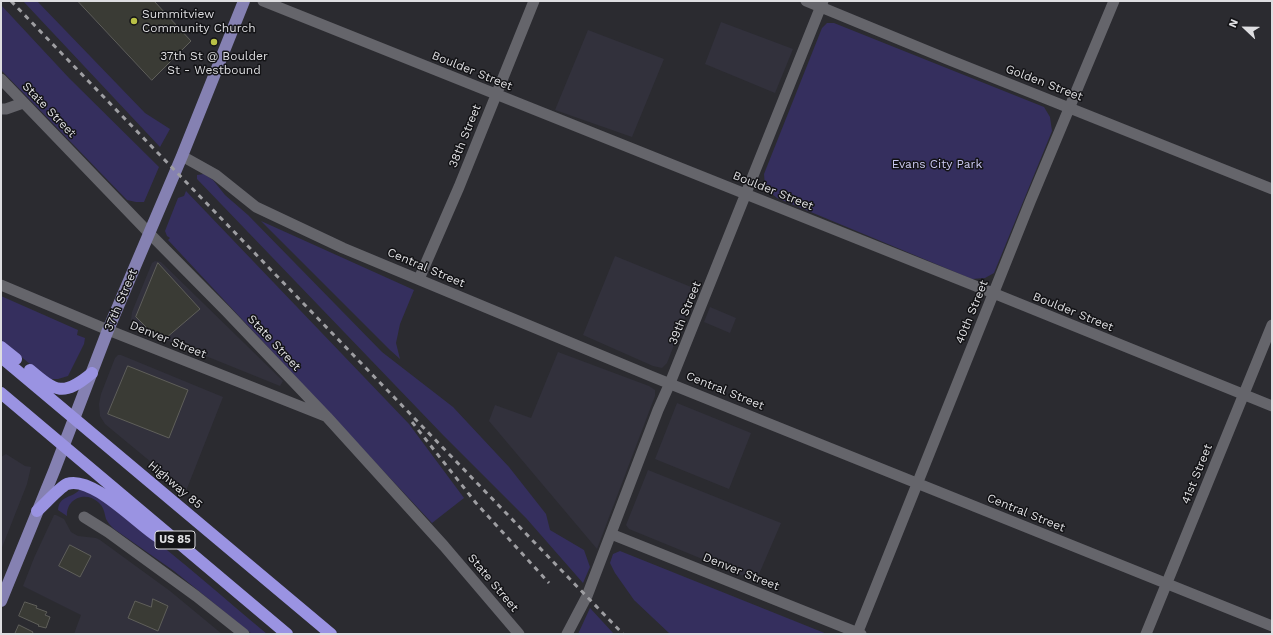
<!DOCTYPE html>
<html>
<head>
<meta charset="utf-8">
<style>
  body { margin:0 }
  #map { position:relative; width:1273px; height:635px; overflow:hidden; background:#2b2b30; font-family:"Work Sans",sans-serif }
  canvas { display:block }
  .frame { position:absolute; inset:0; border:2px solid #dedee1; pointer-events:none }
  .north { position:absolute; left:1225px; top:8px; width:40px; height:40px; -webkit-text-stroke:3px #131316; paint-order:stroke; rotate:292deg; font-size:11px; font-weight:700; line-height:16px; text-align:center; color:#dedee1 }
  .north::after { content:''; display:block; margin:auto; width:14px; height:18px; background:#dedee1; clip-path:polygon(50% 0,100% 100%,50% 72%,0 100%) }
</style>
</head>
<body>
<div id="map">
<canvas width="1273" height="635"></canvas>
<div class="frame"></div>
<div class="north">N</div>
</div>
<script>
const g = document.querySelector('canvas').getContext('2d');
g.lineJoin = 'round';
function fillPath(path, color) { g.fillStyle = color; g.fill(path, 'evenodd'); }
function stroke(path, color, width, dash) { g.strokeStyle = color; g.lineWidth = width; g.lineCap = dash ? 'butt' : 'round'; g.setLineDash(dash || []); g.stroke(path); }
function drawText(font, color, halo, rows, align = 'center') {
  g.font = font + ' "Work Sans",sans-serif'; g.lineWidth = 3; g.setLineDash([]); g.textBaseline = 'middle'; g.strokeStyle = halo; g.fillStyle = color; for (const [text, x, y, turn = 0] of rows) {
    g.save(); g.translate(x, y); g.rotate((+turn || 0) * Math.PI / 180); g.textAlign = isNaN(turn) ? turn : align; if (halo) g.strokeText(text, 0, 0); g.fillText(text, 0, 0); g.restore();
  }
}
const built = new Path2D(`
  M721,22L793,49L775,93L705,64Z
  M588,30L664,59L632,137L555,110Z
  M615,256L696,289L667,363L662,368L653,366L583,335Z
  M155,261L161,262L283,381L280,386L134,327V325L131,320L132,312L152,263Z
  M710,307L736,318L730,333L704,322Z
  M558,352L649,386L655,390V396L597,549L489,421L495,405L531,418Z
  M118,355H121L223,397L186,491L105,424L100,416L99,404L101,394L115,358Z
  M677,403L751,433L729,489L655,459Z
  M6,454L25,466L31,467L27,484L1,550V457Z
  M648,470L781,523L756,581L629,529L626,525Z
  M54,515H56L64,519L71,532L78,536L96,538L100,540L170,591L222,634H74L81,615L23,586L34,558Z`);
const green = new Path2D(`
  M23,1H37L145,113L170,129L160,147Z
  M1,5L69,78L159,167L144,202H136L127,200L1,70Z
  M827,23H834L1044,107L1050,117L1052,131L994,273L985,278L972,279L777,198L765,188L764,174L822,28Z
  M204,174L213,180L225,195L248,215L382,352L453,407L509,467L546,514L550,530L584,550L590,567L583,583L526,518L443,435L197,179V175Z
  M186,191L409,424L464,498L432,523L168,240L170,238L167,236L165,231L178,198L184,196Z
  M261,221L414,290L400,324L396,343L400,359L390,350Z
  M1,296L78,330L77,335L85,338L84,344L68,376L58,379H48L1,340Z
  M79,490C100,493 121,514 138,527C182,561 224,598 267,634H252L174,571L114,529C111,526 108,523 106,519C104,512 104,507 98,502C86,491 66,498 67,516L58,510C59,495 73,498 79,490Z
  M620,551L827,634H670L634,600L615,573L610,563L613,554Z
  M590,608L614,634H578Z`);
const building = new Path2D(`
  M78,1H154L191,41L152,80Z
  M158,263L200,309L166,338L152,333L136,317Z
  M128,366L188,390L169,438L108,414Z
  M70,545L91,556L80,577L59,566Z
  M153,599L168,606L158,631L128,618L135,601L151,607Z
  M25,602L37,606L36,608L47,612L45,615L50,617L46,628L38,626L39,625L19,616Z
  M19,625L33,632L32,634H15Z`);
const minor = new Path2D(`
  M263,1L993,293L1272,406
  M806,1L947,59L1272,189
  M1,79L150,234L226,311L327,417L444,546L519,634
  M1,109H6L23,103
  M182,156L216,175L256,207L343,248L653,377L1272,626
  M419,279L459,187L534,1
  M1,285L108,330L325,416
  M84,517L108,532L196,596L244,634
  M611,534L861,634
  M567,634L587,596L658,410L670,383L823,1
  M857,634L1030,202L1114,1
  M1146,634L1272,325`);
const major = new Path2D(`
  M1,601L54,471L108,330L182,156L244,1`);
const highway = new Path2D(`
  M1,347L16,359
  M1,357L331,634
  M30,370C56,392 63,397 92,373
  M1,393L287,634
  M37,511C44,505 60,487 67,484C92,475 137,524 158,537C163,540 170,541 176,542`);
const rail = new Path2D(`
  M11,1L623,634
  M412,422L476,503L549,583`);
const markers = [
  [134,21,4,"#b9c046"],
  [214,42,4,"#b9c046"]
];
const shields = [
  [175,540,40]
];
const shieldNames = [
  ["US 85",175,540]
];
const poiNames = [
  ["Summitview",142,14],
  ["Community Church",142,28],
  ["37th St @ Boulder",214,56,"center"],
  ["St - Westbound",214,70,"center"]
];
const streetNames = [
  ["Boulder Street",472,71,22],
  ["Golden Street",1044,83,21],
  ["State Street",49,110,46],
  ["38th Street",465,136,-68],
  ["Boulder Street",773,191,22],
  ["Central Street",426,268,23],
  ["37th Street",121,300,-67],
  ["40th Street",972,312,-68],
  ["Boulder Street",1073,312,22],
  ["39th Street",685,313,-68],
  ["Denver Street",168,340,22],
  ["State Street",274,343,47],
  ["Central Street",725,391,22],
  ["41st Street",1197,474,-68],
  ["Highway 85",175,485,40],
  ["Central Street",1026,513,22],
  ["Denver Street",741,572,22],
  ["State Street",493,583,50]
];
const parkNames = [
  ["Evans City Park",937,164]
];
fillPath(built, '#32313c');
fillPath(green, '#352f5e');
fillPath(building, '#3a3b35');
stroke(building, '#5f5f5a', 1);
stroke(minor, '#65656b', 11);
stroke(major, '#8581b2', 12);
stroke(highway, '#9a93e2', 12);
stroke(rail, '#9e9ea2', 3, [5, 5]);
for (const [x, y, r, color] of markers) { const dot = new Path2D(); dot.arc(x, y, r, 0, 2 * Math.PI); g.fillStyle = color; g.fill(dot); stroke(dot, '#131316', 1.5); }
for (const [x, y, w] of shields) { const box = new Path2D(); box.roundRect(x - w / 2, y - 9, w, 18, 3); g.fillStyle = '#131316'; g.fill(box); stroke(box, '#dedee1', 1); }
drawText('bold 11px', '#dedee1', null, shieldNames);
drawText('12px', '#dedee1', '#131316', poiNames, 'left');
drawText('12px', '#dedee1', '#131316', streetNames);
drawText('12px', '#cbc9f1', '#131316', parkNames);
</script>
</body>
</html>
